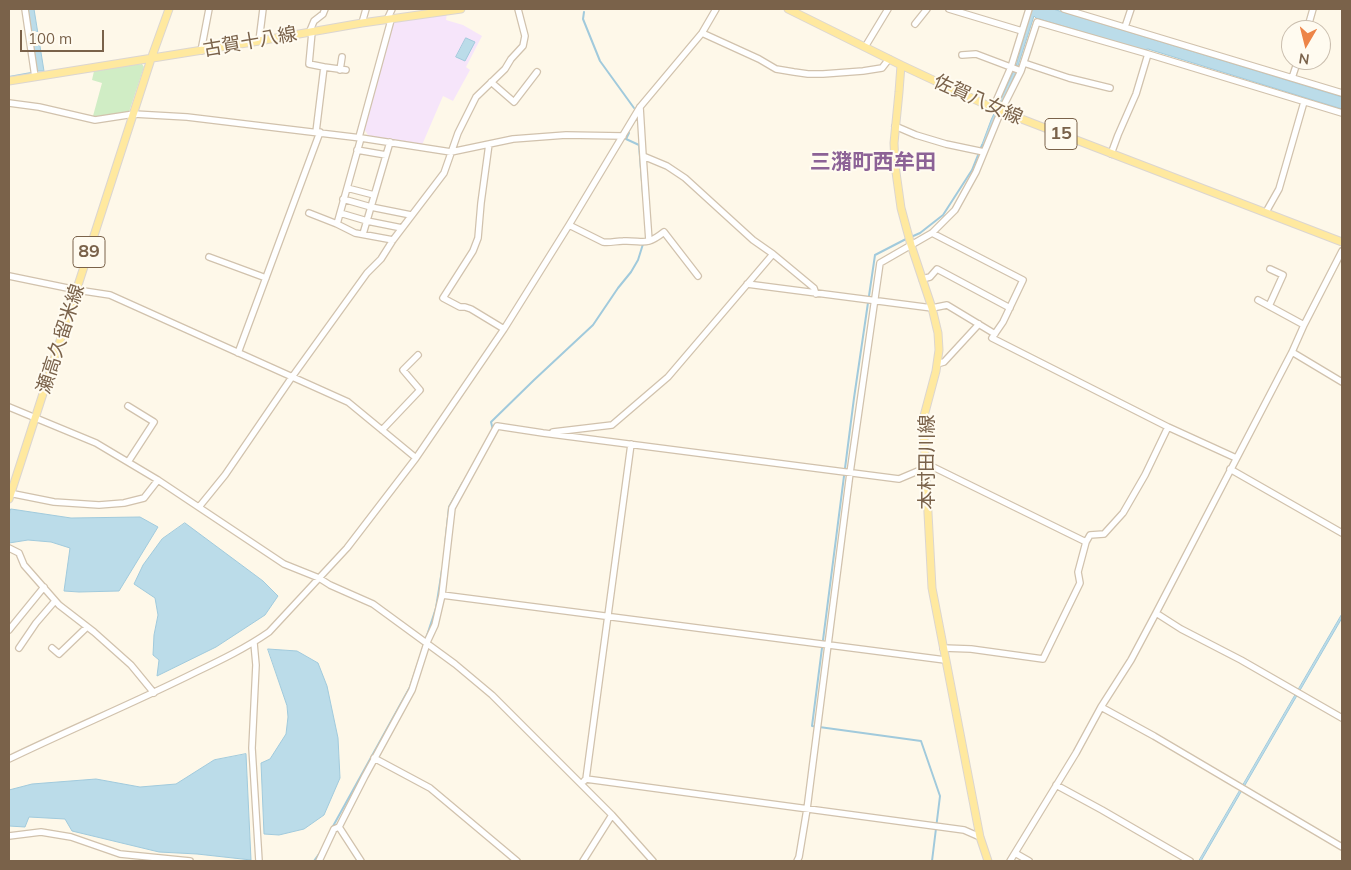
<!DOCTYPE html>
<html>
<head>
<meta charset="utf-8">
<style>
  body { margin:0 }
  #map { position:relative; width:1351px; height:870px; overflow:hidden; background:#fef8e9; font-family:Mulish,sans-serif }
  canvas { display:block }
  .frame { position:absolute; inset:0; border:10px solid #7a624a; pointer-events:none }
  .north { position:absolute; left:1281px; top:20px; width:50px; height:50px; box-sizing:border-box; background:#fffbf0; border:1px solid #cabeae; border-radius:50%; rotate:188deg; font-size:14px; font-weight:700; line-height:20px; text-align:center; color:#7a624a }
  .north::after { content:''; display:block; margin:auto; width:18px; height:22px; background:#ed8548; clip-path:polygon(50% 0,100% 100%,50% 72%,0 100%) }
  .scale { position:absolute; left:20px; top:30px; width:84px; height:22px; box-sizing:border-box; border:2px solid #7a624a; border-top:0; padding-left:6px; font-size:15px; line-height:18px; white-space:nowrap; color:#7a624a; -webkit-text-stroke:4px #fffbf0; paint-order:stroke }
</style>
</head>
<body>
<div id="map">
<canvas width="1351" height="870"></canvas>
<div class="frame"></div>
<div class="north">N</div>
<div class="scale">100 m</div>
</div>
<script>
const g = document.querySelector('canvas').getContext('2d');
g.lineJoin = 'round';
function fillPath(path, color) { g.fillStyle = color; g.fill(path, 'evenodd'); }
function stroke(path, color, width, dash) { g.strokeStyle = color; g.lineWidth = width; g.lineCap = dash ? 'butt' : 'round'; g.setLineDash(dash || []); g.stroke(path); }
function drawText(font, color, halo, rows, align = 'center') {
  g.font = font + ' Mulish,"Noto Sans JP",sans-serif'; g.lineWidth = 4; g.setLineDash([]); g.textBaseline = 'middle'; g.strokeStyle = halo; g.fillStyle = color; for (const [text, x, y, turn = 0] of rows) {
    g.save(); g.translate(x, y); g.rotate((+turn || 0) * Math.PI / 180); g.textAlign = isNaN(turn) ? turn : align; if (halo) g.strokeText(text, 0, 0); g.fillText(text, 0, 0); g.restore();
  }
}
const education = new Path2D(`
  M447,13L446,20L463,25L482,36L466,67L470,70L453,101L443,96L422,145L372,137L368,135L364,129L393,22Z`);
const green = new Path2D(`
  M142,64L144,67L129,112L95,117L93,116L102,83L92,80L94,71L96,70Z`);
const water = new Path2D(`
  M29,9H34L44,71H38Z
  M1032,9H1053L1342,97V109L1148,49L1144,50L1036,18L1034,16L1016,72L983,148L981,147L991,120L1016,66Z
  M466,38L475,42L465,61L456,57Z
  M11,509L71,518L140,517L158,527L119,591L79,592L64,591L70,548L51,542L28,540L9,543V516Z
  M185,523L263,581L278,596L265,615L216,647L157,676L159,660L153,655L154,635L158,615L155,598L134,584L143,565L162,539Z
  M1342,614V618L1201,861H1199Z
  M268,649L297,651L318,663L327,686L338,738L340,778L324,815L304,829L279,835L264,834L261,763L270,759L286,734L288,717L287,706Z
  M246,754L251,860L197,854L159,852L72,831L65,819L29,817L25,827L9,826V790L32,784L96,779L140,787L176,784L214,760Z`);
const stream = new Path2D(`
  M584,12L583,19L600,61L634,108
  M9,77L31,73
  M629,133L626,139L639,145L643,194
  M911,237L920,233L943,215L972,170L982,145
  M906,239L875,255L854,398L812,726L921,741L940,796L932,861
  M493,430L491,422L534,380L593,325L618,288L631,272L638,260L643,244
  M445,545L449,507L463,482
  M332,828L410,687L436,608L442,570
  M314,861L319,854`);
const minor = new Path2D(`
  M25,9L35,77
  M949,9L1022,31
  M1064,9L1342,93
  M387,20L392,9
  M362,23L366,9
  M915,24L927,9
  M1125,27L1131,9
  M1307,30L1313,9
  M312,32L309,64L324,67L316,132
  M309,33L314,21L323,14L325,9
  M702,33L759,59L776,69L794,72L808,74H823L863,71L882,68L889,59
  M259,41L263,9
  M865,47L888,9
  M201,51L209,9
  M962,55L976,54L1021,71
  M1024,63L1069,78L1110,88
  M324,67L346,70
  M340,70L342,57
  M1292,78L1298,60
  M491,82L514,102L537,72
  M9,103L39,107L95,120L134,114L187,117L361,138L451,152L513,139L566,135L623,136
  M640,107L643,156L667,166L685,178L753,240L773,254L814,288L816,294
  M993,108L1011,67L1029,9
  M895,126L916,135L946,144L984,152
  M359,137L391,20
  M489,144L481,203L478,238L473,251L443,298L460,307H465L471,309L504,329
  M357,150L386,155
  M1111,154L1118,135L1136,94L1148,54
  M643,156L649,241
  M347,188L374,195
  M343,199L371,207L411,215
  M1266,212L1279,189L1304,102
  M309,213L337,224L355,233L393,240
  M340,213L367,221L402,228
  M337,224L361,138
  M569,225L603,242C610,243 616,241 623,241C644,240 645,247 664,232L698,276
  M932,233L1023,280L1003,322L992,338L1168,427L1236,458
  M363,234L390,142
  M209,257L266,278
  M9,276L77,290L110,295L348,402L416,458
  M922,279L930,277L937,269L1010,308
  M747,284L932,308L947,305L995,334
  M1258,300L1304,325
  M1269,306L1283,275L1270,269
  M1292,352L1342,382
  M238,353L320,132
  M937,364L944,362L979,324
  M9,407L96,443L158,480L284,564L319,578L330,585L373,604L455,664L492,695L612,815L653,861
  M382,430L420,390L403,370L418,355
  M553,432L612,425L668,377L773,254
  M128,462L154,422L128,406
  M925,463L1086,542
  M1230,469L1342,533
  M14,494L54,502L99,505L124,503L144,498L158,480
  M199,507L225,475L292,377L367,273L381,259L393,240L444,173L458,133L476,97L505,69L511,59L523,46L525,36L518,9
  M9,548L19,553L24,565L59,605L94,632L131,665L154,693
  M442,595L945,660
  M1156,613L1181,629L1241,660L1342,718
  M9,630L44,587
  M254,643L256,665L252,748L259,861
  M19,648L36,623L55,601
  M52,648L59,654L87,627
  M943,648L971,649L1043,659L1080,583L1078,572L1086,542L1090,535L1104,534L1123,513L1145,475L1168,427
  M1101,707L1154,736L1342,847
  M374,758L430,788L517,861
  M9,759C71,729 134,703 196,672C221,660 246,648 269,632L347,548L416,458L504,329L569,225L640,107L702,33L716,9
  M586,779L964,830L980,837
  M584,781L586,779L631,444
  M1056,785L1102,810L1190,861
  M339,827L361,861
  M9,836L41,832L71,837L120,854L190,861
  M1015,853L1029,861
  M319,861L334,829L339,827L365,776L412,690L428,640L435,625L442,595L452,508L497,426L543,433L899,479L925,468
  M583,861L612,815
  M797,861L799,857L807,809L850,473L880,263L932,233L955,210L976,172L1001,111L1021,71L1037,22L1148,54L1342,113
  M1010,861L1076,753L1101,707L1131,660L1156,613L1292,352L1304,325L1342,251`);
const major = new Path2D(`
  M788,9L901,65L993,108L1342,242
  M901,65L899,92L894,143L895,165L901,208L911,245L932,308L938,333L939,350L936,371L924,416V438L932,588L980,837L988,861
  M9,81L259,41L362,23L461,9
  M9,499L151,59L169,9`);
const shields = [
  [1061,134,32],
  [89,252,32]
];
const shieldNames = [
  ["15",1061,134],
  ["89",89,252]
];
const streetNames = [
  ["古賀十八線",250,42,-10],
  ["佐賀八女線",978,100,24],
  ["瀬高久留米線",61,339,-72],
  ["本村田川線",927,462,-90]
];
const quarterNames = [
  ["三潴町西牟田",873,163]
];
fillPath(education, '#f6e5fa');
fillPath(green, '#d0edc5');
fillPath(water, '#bbdce9');
stroke(water, '#a1cadc', 1);
stroke(stream, '#a1cadc', 2);
stroke(minor, '#d1c2ad', 8);
stroke(major, '#dcd6d0', 9);
stroke(minor, '#fff', 5.5);
stroke(major, '#ffe99f', 7);
for (const [x, y, w] of shields) { const box = new Path2D(); box.roundRect(x - w / 2, y - 15.5, w, 31, 4); g.fillStyle = '#fffbf0'; g.fill(box); stroke(box, '#7a624a', 1); }
drawText('bold 18px', '#7a624a', null, shieldNames);
drawText('19px', '#7a624a', '#fffbf0', streetNames);
drawText('bold 21px', '#8c6296', '#fffbf0', quarterNames);
</script>
</body>
</html>
